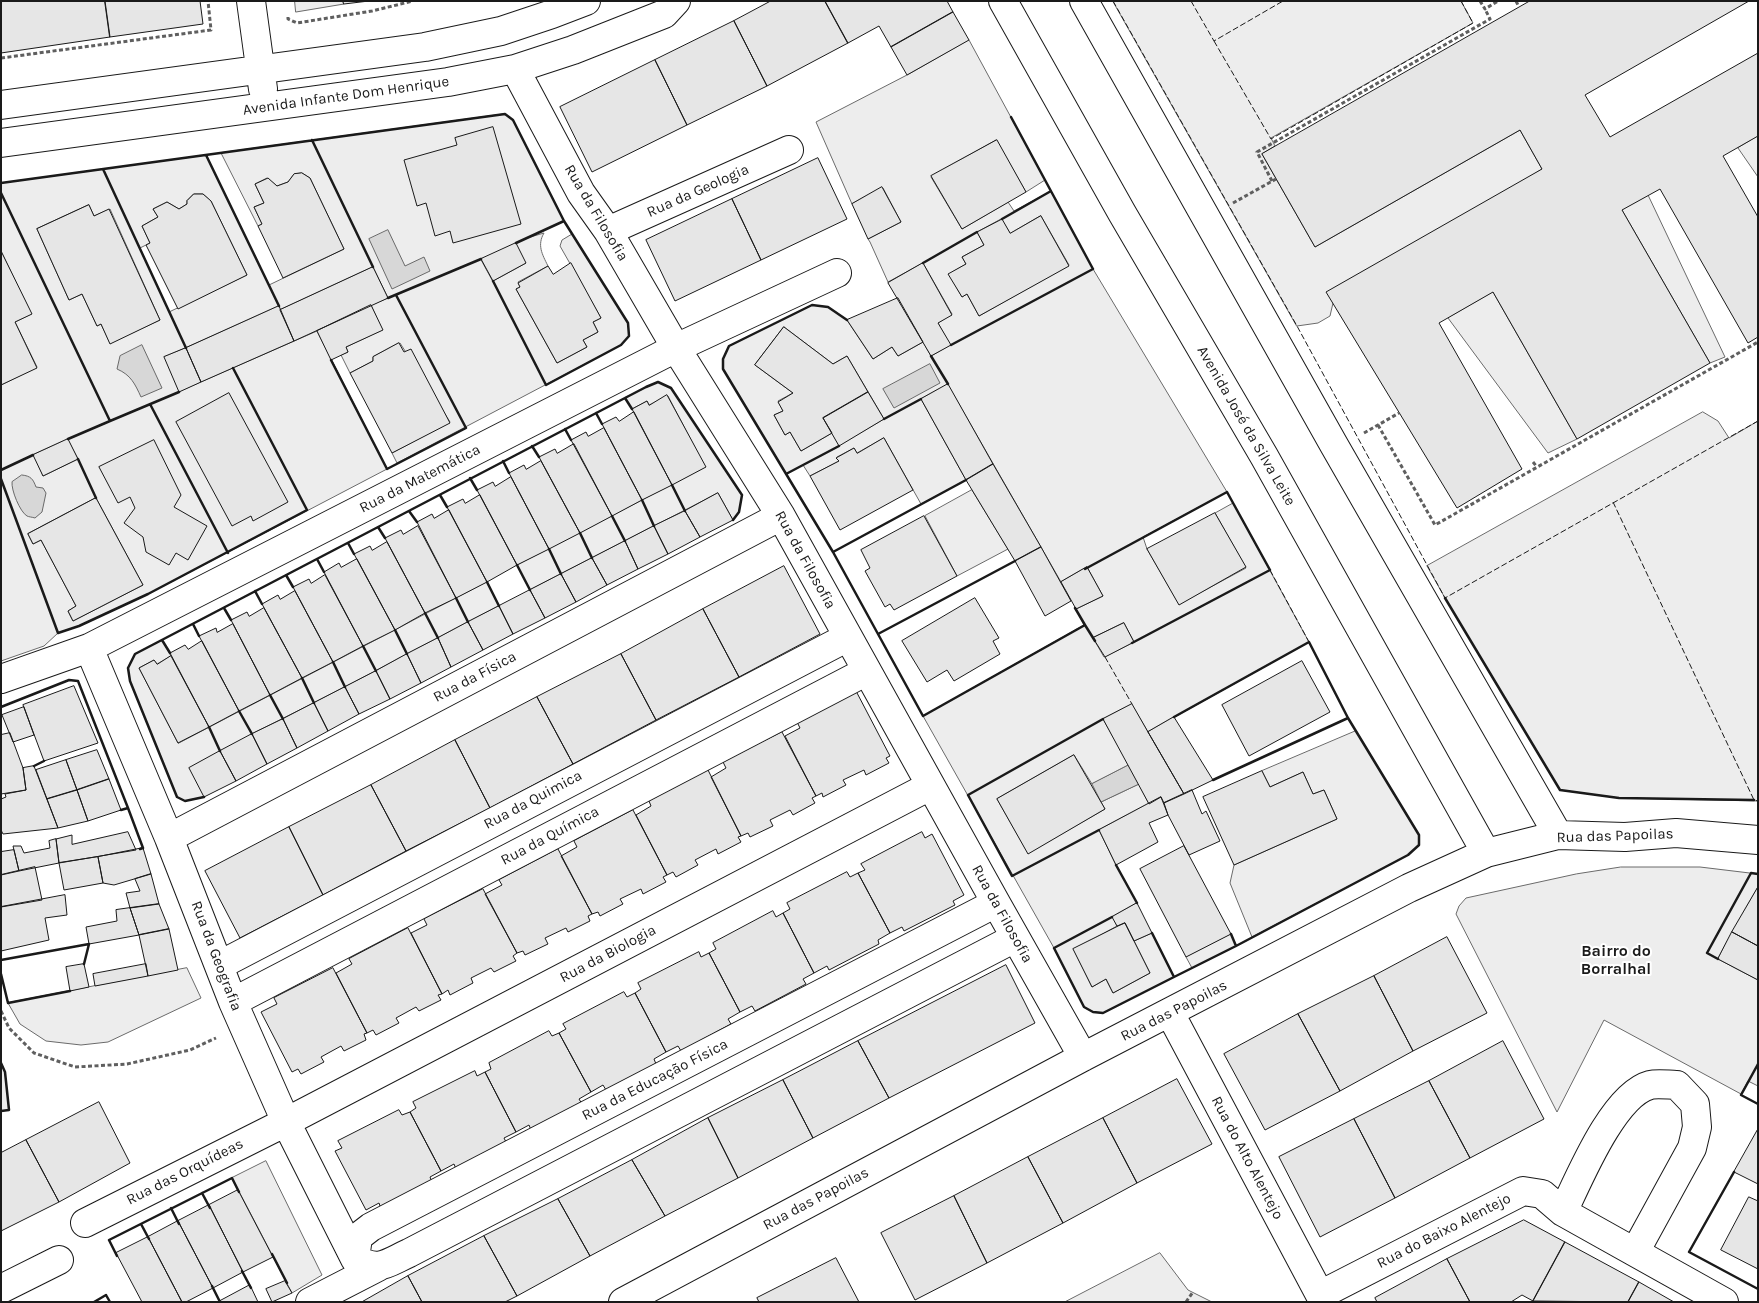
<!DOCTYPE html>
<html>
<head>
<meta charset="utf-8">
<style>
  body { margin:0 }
  #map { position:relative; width:1759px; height:1303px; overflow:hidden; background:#fff; font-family:Karla,sans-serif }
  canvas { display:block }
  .frame { position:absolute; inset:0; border:2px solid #1a1a1a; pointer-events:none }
</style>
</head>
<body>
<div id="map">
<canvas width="1759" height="1303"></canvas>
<div class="frame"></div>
</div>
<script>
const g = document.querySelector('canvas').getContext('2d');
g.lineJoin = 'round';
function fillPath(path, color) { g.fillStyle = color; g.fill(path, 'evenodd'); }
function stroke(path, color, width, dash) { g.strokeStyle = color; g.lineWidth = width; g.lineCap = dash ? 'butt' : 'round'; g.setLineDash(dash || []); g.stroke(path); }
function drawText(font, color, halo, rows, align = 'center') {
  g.font = font + ' Karla,sans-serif'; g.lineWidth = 4; g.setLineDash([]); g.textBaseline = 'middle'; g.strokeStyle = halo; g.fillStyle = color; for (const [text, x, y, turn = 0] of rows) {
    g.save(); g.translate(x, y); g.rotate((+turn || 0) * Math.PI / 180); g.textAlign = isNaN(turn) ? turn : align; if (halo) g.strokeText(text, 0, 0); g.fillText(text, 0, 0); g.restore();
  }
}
const green = new Path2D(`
  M295,1H343L344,4L296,12Z
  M1113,1H1461L1473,23L1271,138L1275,146L1262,154L1315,247L1520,130L1542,169L1333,303L1330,316L1318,323L1297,326Z
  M969,40L1045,180L1026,192L996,140L931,177L962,229L1008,202L1014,211L1051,191L1093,269L1227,492L1143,537L1147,549L1179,604L1246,568L1215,513L1233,503L1309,642L1148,732L1132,705L1103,719L1129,765L1092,784L1074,755L997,799L1028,853L1105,809L1101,802L1139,784L1149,804L1099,830L1116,865L1137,903L1113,917L1117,926L1074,950L1092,987L1106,979L1113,993L1150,973L1134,941L1152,933L1174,977L1103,1013L1093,1012L1084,1007L1054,948L923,716L1084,625L1076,609L1103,596L1087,567L1061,582L948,385L921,399L966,480L921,504L884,438L857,453L854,448L837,457L839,461L810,476L803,465L786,474L723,369V359L729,346L812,305L828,307L847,320L873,359L892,347L898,356L923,342L931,356L950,345L938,323L952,314L923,263L888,282L870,242L868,239L901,222L883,188L852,204L816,122L907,75ZM1041,216L1069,265L979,316L967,294L962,297L949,274L966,264L962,257L984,245L977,232L1001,219L1010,233ZM784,327L833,364L847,356L884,419L839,445L832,433L801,451L790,432L785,435L774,415L783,411L778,401L793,393L755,365ZM1124,623L1134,642L1104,657L1093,638Z
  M505,114L513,120L564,221L527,238L544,233C537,245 542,254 548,266L518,282L520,287L516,289L557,363L587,347L583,340L598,332L593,322L601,318L560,246L562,240L572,234L628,323L629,336L621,345L397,463L392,453L450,422L400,343L373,357V361L350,373L341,355L348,352L346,347L382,330L371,305L388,298L373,267L280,310L278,307L165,357L180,391L317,331L387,469L148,594L79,626L58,633L44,646L1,661V385L37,367L15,322L31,314L1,251V183L206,155L269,285L344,249L310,178L302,173L294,174L288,182L277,186L267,178L255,184L264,203L254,207L262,224L258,226L221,153ZM194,194H203L211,201L247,275L169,312L140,248L150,243L142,226L158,217L153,209L167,202L179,209L187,204V201ZM89,205L94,216L110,209L160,320L110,343L101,324L97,326L82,294L69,300L37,229ZM481,259L526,263L493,281ZM68,440L78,459L43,476L34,455ZM96,498L143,585L73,621L68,611L76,606L41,540L33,544L28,534Z
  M1758,136V177L1738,148Z
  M1648,195L1725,357L1710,363L1622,210Z
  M1493,292L1577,439L1548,453L1448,318Z
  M658,382L671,388L742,495L739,512L733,520L718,493L530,590L517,565L705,467L668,396L649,405L647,401L632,409L625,398Z
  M1703,412L1718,421L1729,438L1758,421V801L1619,798L1560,790L1445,598L1427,566Z
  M972,490L1008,549L957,576L925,516Z
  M487,582L499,606L345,687L252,734L204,797L185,801L177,797L130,681L128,668L135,654L162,640L171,656L157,664L154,660L139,668L178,743Z
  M1356,731L1419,835V845L1408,855L1252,937L1230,883L1234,865L1337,819L1324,790L1313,794L1303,772L1270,787L1262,771Z
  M1621,867H1700L1758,874V887L1718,959L1758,980V1086L1748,1081L1741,1094L1604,1020L1557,1112L1456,914L1459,906L1466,898L1576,874Z
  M1231,934L1236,946L1192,968L1186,957Z
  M187,968L201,998L108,1042L81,1045L46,1041L20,1024L8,1003Z
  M1,1063L5,1072L9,1110L1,1111Z
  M266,1161L322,1275L292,1293L232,1178Z
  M1160,1253L1188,1290L1212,1302H1065Z`);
const water = new Path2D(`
  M388,230L405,266L424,257L430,271L392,289L369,239Z
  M142,345L162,388L141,397C135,384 131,375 117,369L120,356Z
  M930,364L940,383L894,408L883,389Z
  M22,475C31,476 33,479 36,487L43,488L46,493L42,512L35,518C32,517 29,517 27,516C20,512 11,490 12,482Z
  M1129,765L1139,784L1101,802L1092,784Z`);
const building = new Path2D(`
  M1,1H105L110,37L1,53Z
  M105,1H200L203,24L110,37Z
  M343,1H369L344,4Z
  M771,1H825L848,43L767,86L734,21Z
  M825,1H947L953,12L891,47L879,26L848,43Z
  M1530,1H1749L1585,95L1610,137L1758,53V136L1723,156L1758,217V337L1748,343L1660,189L1622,210L1710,363L1577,439L1493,292L1439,323L1522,469L1457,508L1326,292L1542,169L1520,130L1315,247L1262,154Z
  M953,12L969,40L907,75L891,47Z
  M734,21L767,86L687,125L655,60Z
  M655,60L687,125L592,172L560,107Z
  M493,127L521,224L453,243L450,231L435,236L426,203L417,206L404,160L457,145L455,138Z
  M997,140L1026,192L962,229L931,176Z
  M818,158L847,219L761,260L732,199Z
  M302,173L310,178L344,249L283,278L258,226L262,224L254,207L264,203L255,184L268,178L277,186L288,182L294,174Z
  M882,187L901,222L868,239L852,204Z
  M194,194H203L211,201L247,275L178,309L146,245L150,243L142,226L158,217L153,209L167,202L179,209L187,204V201Z
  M732,199L761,260L675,301L646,240Z
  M89,205L94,216L109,209L160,320L110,344L101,324L97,326L82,294L69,300L37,229Z
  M1041,216L1069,266L979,316L967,294L962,297L948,274L966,264L962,257L984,245L977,232L1002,219L1010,233Z
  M516,243L526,263L493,281L481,259Z
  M1,251L32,314L15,322L37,368L1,385Z
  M571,263L601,318L593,322L598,332L583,340L587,347L557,363L516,289L520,287L518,283L548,266L553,274Z
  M923,263L952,315L938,323L951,345L931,356L888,283Z
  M373,267L388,298L294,341L280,310Z
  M898,298L923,342L898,356L892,347L873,359L847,320Z
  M371,305L383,330L346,347L348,352L331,360L317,331Z
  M279,306L294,341L201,382L186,348Z
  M784,327L833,364L847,356L868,392L823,418L832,433L801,451L790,432L785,435L774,415L783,411L778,402L793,393L755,365Z
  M399,343L404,352L411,349L450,423L392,453L350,373L373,361V357Z
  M186,348L201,382L179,392L164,357Z
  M948,384L993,464L966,480L921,399Z
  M868,392L884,419L839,446L823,418Z
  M229,393L288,502L253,521L251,516L232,526L176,422Z
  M667,395L706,467L672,485L632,409L647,401L649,405Z
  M634,412L672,485L642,500L602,424L616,417L619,421Z
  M604,428L642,500L612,516L571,440L586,432L588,436Z
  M884,438L913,490L840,530L810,476L839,461L836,458L854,448L857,453Z
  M68,439L78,459L43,476L33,455Z
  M154,440L181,495L174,507L207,526L188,560L176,553L169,565L146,552L143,537L124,523L135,508L130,497L118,503L99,467Z
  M574,444L612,516L580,533L539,457L555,449L557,453Z
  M541,461L580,533L549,549L509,473L524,465L526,469Z
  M993,464L1041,547L1015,561L966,480Z
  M511,477L549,549L517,565L477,490L493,482L495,486Z
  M718,493L733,520L700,537L685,511Z
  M480,495L517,565L487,582L447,507L463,499L465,503Z
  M96,498L143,585L73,621L68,611L76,606L41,540L33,544L28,534Z
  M449,510L487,582L456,598L417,522L432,514L434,518Z
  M685,511L700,537L668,554L654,526Z
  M1215,513L1246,567L1179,605L1147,549Z
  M924,516L957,576L894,610L890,604L885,607L865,571L870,568L861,550Z
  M418,526L456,598L425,613L385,538L401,530L403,534Z
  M654,526L668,554L638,569L625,541Z
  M625,541L638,569L607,585L592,558Z
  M387,542L425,613L395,630L354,554L370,546L372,550Z
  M1041,547L1071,601L1045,616L1015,561Z
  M592,558L607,585L576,602L561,574Z
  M357,559L395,630L363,646L324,572L339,563L341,567Z
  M784,566L820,634L739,677L703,609Z
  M1087,567L1103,596L1076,609L1061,582Z
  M561,574L576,602L545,618L530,590Z
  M325,575L363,646L333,662L293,587L309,579L311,583Z
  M530,590L545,618L513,634L499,606Z
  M295,591L333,662L302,678L262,604L278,595L280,599Z
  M975,598L999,638L993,641L1000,654L954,681L947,670L927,682L902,641Z
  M499,606L513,634L483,650L468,622Z
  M264,608L302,678L270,695L231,620L247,612L249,616Z
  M703,609L739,677L656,720L621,654Z
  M468,622L483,650L451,667L438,638Z
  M1124,623L1134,642L1105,657L1093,638Z
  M233,624L270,695L239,711L199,636L216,628L217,632Z
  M438,638L451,667L421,683L407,654Z
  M202,641L239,711L209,727L170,653L185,645L188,649Z
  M407,654L421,683L390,699L376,671Z
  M621,654L656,720L573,764L537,697Z
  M171,656L209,727L178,743L139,668L154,660L157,664Z
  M1302,661L1330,712L1249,756L1222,705Z
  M376,671L390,699L359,714L345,687Z
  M74,686L98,743L44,761L23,705Z
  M345,687L359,714L328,731L314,703Z
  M856,691L890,756L886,758L889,763L866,775L864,770L843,780L846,785L823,797L822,793L816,796L785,736L800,728L797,722Z
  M537,697L573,764L490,808L455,740Z
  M314,703L328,731L297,748L283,719Z
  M1132,704L1148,732L1184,794L1164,803L1161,797L1149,804L1103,719Z
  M24,707L34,735L13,742L2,715Z
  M1174,717L1213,780L1184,794L1148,732Z
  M283,719L297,748L267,764L252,734Z
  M782,732L816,796L812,798L815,803L793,815L790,810L770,820L773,826L750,837L748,833L741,836L711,777L726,768L723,762Z
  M10,733L23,768L26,790L1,794V735Z
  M252,734L267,764L236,781L220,751Z
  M455,740L490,808L406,851L371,785Z
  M97,750L109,779L77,790L66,760Z
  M220,751L236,781L204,797L189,768Z
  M1074,755L1105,809L1028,854L997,799Z
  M66,760L77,790L47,799L36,770Z
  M34,766L58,828L3,834L1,830V799L6,797L5,794L26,790L23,768Z
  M708,770L741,836L738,837L741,842L718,854L716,849L695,860L698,865L676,877L673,872L667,875L636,815L651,806L649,801Z
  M1262,771L1270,787L1303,772L1313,794L1324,790L1337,819L1234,865L1203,797Z
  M109,779L121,810L88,821L77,790Z
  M371,785L406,851L323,895L289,827Z
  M77,790L88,821L58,828L47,799Z
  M1192,790L1202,814L1206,811L1220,841L1189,855L1168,815L1164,803Z
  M1161,797L1168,815L1149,823L1158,842L1116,865L1099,830Z
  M633,810L667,875L663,877L666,882L643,894L641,889L620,899L623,904L600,916L598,912L592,914L561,856L577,847L574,841Z
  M289,827L323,895L240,938L205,871Z
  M128,832L136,850L59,863L56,839L72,835V844Z
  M922,832L925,838L932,834L964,895L953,901L955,905L904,931L902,927L890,933L858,873L865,870L861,864Z
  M56,839L59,863L19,871L13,846H21L24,853L50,848L49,841Z
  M1184,846L1231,934L1186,957L1140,869Z
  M143,848L151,874L114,885L103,883L98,857Z
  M558,849L592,914L588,916L590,921L568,932L566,928L545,938L548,944L525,955L523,951L517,953L485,894L502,885L499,880Z
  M14,850L19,871L1,875V852Z
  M98,857L103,883L64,890L59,863Z
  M35,867L42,900L1,907V875Z
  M847,872L850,877L858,873L890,933L878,940L879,944L829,970L827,966L814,973L783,913L790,909L787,903Z
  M151,874L159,904L130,908L126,893L140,891L135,879Z
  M1758,887V946L1732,932Z
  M483,889L517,953L513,956L516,961L494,972L491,968L471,978L473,983L450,995L448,990L442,994L411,933L427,925L424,919Z
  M65,895L67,915L45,918L49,940L1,951V907Z
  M1137,903L1152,933L1134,941L1125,923L1117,926L1112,917Z
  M159,904L169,929L139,935L130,908Z
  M130,908L139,935L89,944L86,927L117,921L116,910Z
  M773,911L776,917L783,913L814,973L803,979L806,984L755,1011L752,1006L740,1012L709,953L716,949L713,943Z
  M1125,923L1150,973L1113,993L1106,979L1092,987L1073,949Z
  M408,928L442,994L438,995L441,1000L419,1011L416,1007L396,1018L399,1023L376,1035L373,1030L367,1033L336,973L352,964L349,959Z
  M169,929L178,970L148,976L139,935Z
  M1732,932L1758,946V980L1718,959Z
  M1447,937L1487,1013L1413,1051L1374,976Z
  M699,952L701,957L709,953L740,1012L728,1019L731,1024L681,1051L678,1046L666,1052L635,993L641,989L638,983Z
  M84,964L89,987L70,991L66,967Z
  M146,964L148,976L95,986L93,974Z
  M1006,965L1035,1023L889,1098L858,1041Z
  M333,968L367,1033L364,1034L366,1040L344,1051L341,1046L321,1057L324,1062L301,1074L298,1069L292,1072L261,1012L277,1004L274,998Z
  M1374,976L1413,1051L1340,1091L1298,1014Z
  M624,992L627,997L635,993L666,1052L654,1059L656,1064L606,1090L603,1085L591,1092L559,1033L566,1029L563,1024Z
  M1298,1014L1340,1091L1265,1130L1224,1054Z
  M549,1031L552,1036L559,1033L591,1092L579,1099L582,1104L531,1130L529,1125L516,1132L485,1072L491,1069L489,1063Z
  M858,1041L889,1098L813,1138L783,1080Z
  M1503,1041L1544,1119L1470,1158L1429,1081Z
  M475,1071L477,1076L485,1072L516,1132L504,1138L507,1144L456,1169L454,1164L441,1171L410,1112L416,1108L413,1102Z
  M1177,1079L1212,1144L1137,1183L1103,1118Z
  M783,1080L813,1138L738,1178L708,1118Z
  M1429,1081L1470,1158L1395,1198L1354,1119Z
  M99,1102L130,1163L59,1202L26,1140Z
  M399,1110L402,1115L410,1112L441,1171L430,1177L432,1182L381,1209L379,1203L366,1210L335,1151L342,1148L338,1141Z
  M708,1118L738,1178L665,1216L632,1160Z
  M1103,1118L1137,1183L1063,1223L1028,1157Z
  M1354,1119L1395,1198L1320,1237L1279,1157Z
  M1758,1129V1184L1734,1172Z
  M26,1140L59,1202L1,1231V1153Z
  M1028,1157L1063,1223L987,1263L954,1196Z
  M632,1160L665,1216L590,1256L558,1199Z
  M238,1190L273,1257L243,1272L209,1205Z
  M954,1196L987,1263L915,1300L881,1233Z
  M1749,1197L1758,1201V1269L1721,1250Z
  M558,1199L590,1256L517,1296L484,1236Z
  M209,1205L243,1272L213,1288L178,1221Z
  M1524,1220L1565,1242L1533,1301L1522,1295L1511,1302H1470L1447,1259Z
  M178,1221L213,1288L186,1302H182L148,1237Z
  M484,1236L517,1296L505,1302H422L408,1276Z
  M148,1237L182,1302H142L116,1253Z
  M1565,1242L1639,1282L1628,1302L1533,1301Z
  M836,1258L859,1302H759L757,1298Z
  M1447,1259L1470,1302H1377L1375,1298Z
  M408,1276L422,1302H362Z
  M285,1281L292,1293L272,1302L266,1289Z
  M1639,1282L1674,1302H1628Z
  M250,1285L258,1302H220V1301Z`);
const path = new Path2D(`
  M1480,1L1485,9L1498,1
  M1516,1L1519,7
  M288,17V19L297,23L372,11L413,1
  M1,58L211,30L208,1
  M1272,181L1257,152L1490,19L1485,9
  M1233,203L1276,179
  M1378,425L1435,525L1758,342
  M1364,433L1399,413
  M1533,462L1537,467
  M1,1011L9,1028L34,1053L75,1067L127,1064L190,1050L216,1038
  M1186,1302L1193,1292`);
const minor = new Path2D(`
  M251,1L263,89
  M1003,1L1122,213L1264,456L1486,853
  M1084,1L1334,445L1558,835
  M515,69L581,193L608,231L676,348L781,516L996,903L1083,1057
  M1,105L425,47L501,31L552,14L586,1
  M1,143L448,82L515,69L573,50L664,14L676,1
  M608,231L789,150
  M89,648L169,838L233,1002L286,1122L355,1259
  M1,679L89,648L676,348L837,273
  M169,838L781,516
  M996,903L371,1227L358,1237L355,1259C380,1272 385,1264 409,1253L1015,938
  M220,965L848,637
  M233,1002L867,671
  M1170,1013L1320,1295L1325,1302
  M1563,1212C1579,1179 1613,1095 1650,1085C1658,1083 1669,1085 1677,1085L1695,1104L1697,1127L1692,1148L1635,1252
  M85,1223L286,1122L930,786
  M1,1289L59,1260
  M1320,1295L1523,1191L1542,1194L1563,1212L1724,1302
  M310,1302L378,1267
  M623,1302L1083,1057L1409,888L1486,853L1558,835L1625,837L1676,833L1758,840`);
const fence = new Path2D(`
  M1113,1L1297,326L1445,598L1758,421
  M1191,1L1214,41L1283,1
  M1214,41L1271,139L1473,23L1461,1
  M1613,502L1754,800L1758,801
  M1270,570L1309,642
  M1105,657L1132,704`);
const wall = new Path2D(`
  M312,140L373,267
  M206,155L279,306
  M103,169L186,348
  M1,183L505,114L513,120L564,221L628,323L629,336L621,345L546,385L493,281
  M1,193L110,421L179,392
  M1002,219L1051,191
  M516,243L564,221
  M923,263L977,232
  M388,298L481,259
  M847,320L828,307L812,305L729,346L723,359V369L833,552L923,716L1085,625L1075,608
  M951,345L1093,269L1011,117
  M931,356L948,384
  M331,360L387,469L466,428L396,295
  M625,398L632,409
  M150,404L228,553
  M596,413L602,424
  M884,419L921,399
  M565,429L571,440
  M68,439L110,421
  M532,446L539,457
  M78,459L96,498
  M503,461L509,473
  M1,470L33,455
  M786,474L839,446
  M470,478L477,490
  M1,479L58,633L79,626L148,594L307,510L233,368
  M672,485L685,511
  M440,495L447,507
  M642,500L654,526
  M409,511L417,522
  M612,516L625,541
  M378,527L385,538
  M580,533L592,558
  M348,543L354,554
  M549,549L561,574
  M833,552L966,480
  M317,559L324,572
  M517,565L530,590
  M1085,569L1227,492L1270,570L1132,643
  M286,575L293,587
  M487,582L499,606
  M255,591L262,604
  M456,598L468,622
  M1445,598L1560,790L1619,798L1754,800
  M224,608L231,620
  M425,613L438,638
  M193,624L199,636
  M1085,625L1095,641
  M395,630L407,654
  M878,634L1015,561
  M162,640L170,653
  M363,646L376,671
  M333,662L345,687
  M302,678L314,703
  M270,695L283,719
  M1,707L69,680L78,681L128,808L121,810
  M239,711L252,734
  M1174,717L1309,642L1348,718L1213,780
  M209,727L220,751
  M34,766L44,761
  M204,797L185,801L177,797L130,681L128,668L135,654L646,387L658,382L671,388L742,495L739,512L733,520
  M128,808L143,848L140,849
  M1099,830L1012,876L968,795L1103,719
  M1116,865L1137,903
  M1112,917L1054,948L1084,1007L1093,1012L1103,1013L1174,977L1152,933
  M1236,946L1408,855L1419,845V835L1348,718
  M1718,959L1707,953L1751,873L1758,874
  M1,960L89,944L84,964
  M1,974L8,1003L70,991
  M1174,977L1236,946L1231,934
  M1,1063L5,1072L9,1110L1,1111
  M1758,1064L1741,1095L1758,1104
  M1734,1172L1689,1252L1758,1289
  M202,1193L210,1208
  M171,1208L179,1224
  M141,1224L149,1239
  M272,1254L287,1283
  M117,1256L109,1240L232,1178L239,1192
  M242,1271L251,1288
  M212,1286L220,1302
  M94,1302L106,1295L110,1302`);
const streetNames = [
  ["Avenida Infante Dom Henrique",346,96,-8],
  ["Rua da Geologia",698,191,-24],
  ["Rua da Filosofia",596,213,59],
  ["Avenida José da Silva Leite",1246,426,60],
  ["Rua da Matemática",420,479,-27],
  ["Rua da Filosofia",805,560,61],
  ["Rua da Física",475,677,-28],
  ["Rua da Quimica",533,800,-28],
  ["Rua da Química",550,836,-28],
  ["Rua das Papoilas",1615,836,-2],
  ["Rua da Filosofia",1002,914,61],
  ["Rua da Biologia",608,954,-28],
  ["Rua da Geografia",216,956,69],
  ["Rua das Papoilas",1174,1011,-27],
  ["Rua da Educação Física",655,1080,-27],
  ["Rua do Alto Alentejo",1247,1158,62],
  ["Rua das Orquídeas",185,1172,-27],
  ["Rua das Papoilas",816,1199,-28],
  ["Rua do Baixo Alentejo",1444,1231,-27]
];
const neighbourhoodNames = [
  ["Bairro do",1616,951],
  ["Borralhal",1616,969]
];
fillPath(green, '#ededed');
stroke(green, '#6a6a6a', 1);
fillPath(water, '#d7d7d7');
stroke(water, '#6a6a6a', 1);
fillPath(building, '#e6e6e6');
stroke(building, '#1a1a1a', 1);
stroke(minor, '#1a1a1a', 30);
stroke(path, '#5f5f5f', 3, [4, 2.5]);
stroke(minor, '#fff', 28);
stroke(fence, '#1a1a1a', 1, [6, 2.5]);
stroke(wall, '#1a1a1a', 2.5);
drawText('15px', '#1a1a1a', '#fff', streetNames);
drawText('bold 16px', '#1a1a1a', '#fff', neighbourhoodNames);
</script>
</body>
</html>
